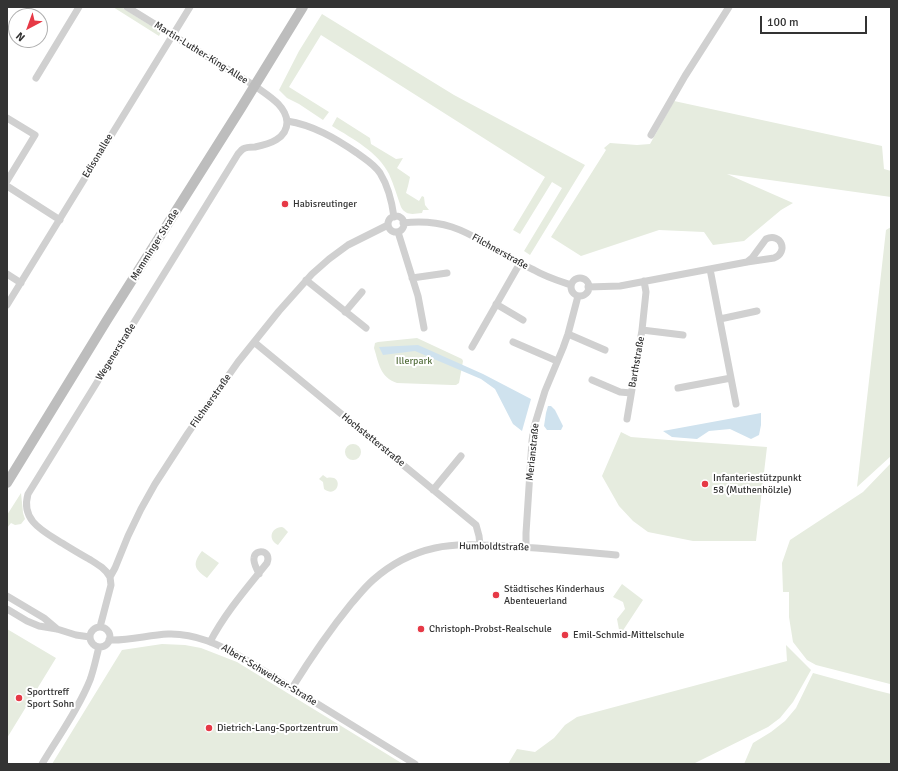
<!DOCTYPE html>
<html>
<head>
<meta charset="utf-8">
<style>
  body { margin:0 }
  #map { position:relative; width:898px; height:771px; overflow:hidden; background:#fff; font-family:Signika,sans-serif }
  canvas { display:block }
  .frame { position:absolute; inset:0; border:8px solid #333; pointer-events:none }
  .north { position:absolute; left:8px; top:8px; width:40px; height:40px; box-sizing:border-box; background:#fff; border:1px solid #adadad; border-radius:50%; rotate:221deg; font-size:11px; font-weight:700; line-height:16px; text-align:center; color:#333 }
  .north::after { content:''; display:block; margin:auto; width:14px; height:18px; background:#e63946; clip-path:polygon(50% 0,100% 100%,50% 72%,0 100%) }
  .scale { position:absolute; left:760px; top:16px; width:107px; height:18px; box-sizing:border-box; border:2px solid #333; border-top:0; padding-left:5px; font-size:12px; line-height:14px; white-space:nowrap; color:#333; -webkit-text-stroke:3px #fff; paint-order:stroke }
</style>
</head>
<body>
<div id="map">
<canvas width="898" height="771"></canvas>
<div class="frame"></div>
<div class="north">N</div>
<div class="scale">100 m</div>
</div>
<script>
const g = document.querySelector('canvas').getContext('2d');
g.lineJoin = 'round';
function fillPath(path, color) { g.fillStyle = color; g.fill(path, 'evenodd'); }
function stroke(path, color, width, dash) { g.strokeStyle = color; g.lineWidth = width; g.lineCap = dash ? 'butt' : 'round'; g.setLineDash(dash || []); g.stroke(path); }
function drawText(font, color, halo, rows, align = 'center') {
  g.font = font + ' Signika,sans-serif'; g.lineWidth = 4; g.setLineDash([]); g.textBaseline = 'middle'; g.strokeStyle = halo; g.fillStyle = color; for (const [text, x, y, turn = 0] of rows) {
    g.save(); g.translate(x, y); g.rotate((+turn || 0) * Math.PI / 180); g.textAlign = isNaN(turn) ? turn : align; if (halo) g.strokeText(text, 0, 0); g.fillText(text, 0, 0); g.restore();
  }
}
const green = new Path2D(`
  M113,7H121L161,32L159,36Z
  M322,14L454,95L585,165L530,255L524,251L562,188L552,182L520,234L513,230L545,177L321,35L289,87L329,112L323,120L299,104L287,98L279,90L299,51Z
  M674,101L882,146L884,169L891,171V197L727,174L793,203L781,210L744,241L713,245L704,232L659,230L581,256L551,237L606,150L604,148L610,143L637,145L650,144Z
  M337,117L370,138L371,144L396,159L403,158L397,168L410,177L408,186L406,193L419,201L422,196L424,197L425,205L429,210H423L422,213C413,214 406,216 401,207C397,196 394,185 389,174C378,152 353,139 332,126Z
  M891,227V456L857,487L886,230Z
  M417,338L462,359L463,361L459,383L456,385H452L397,383C380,377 379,364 374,348L375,343L378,342Z
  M621,432L631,437L669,440L767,447L756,541H693L648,532L633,521L619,506L602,476Z
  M345 452a8 8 0 1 1 16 0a8 8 0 1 1-16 0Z
  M891,463V675L890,684L816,665L807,660L793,642L789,617V592H783L782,563L790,540L863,492Z
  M323,475L327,478C345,474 338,500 324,489L323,482L319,479Z
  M21,493L23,513L25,519L21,524L15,525L11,523L7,528V515Z
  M282,527L284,528L288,532L278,545C268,540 270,528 282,527Z
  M202,551L219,563L207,578C194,569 192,564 202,551Z
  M622,584L643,600L620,635L617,619L625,609L623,602L613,597Z
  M7,629L56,658L7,738Z
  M162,644L185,645L201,648L237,662L403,764H52L122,650Z
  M786,645L811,670L793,702L780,718L768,727L693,764H508L517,749L535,752L554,738L565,725L577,717L787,661Z
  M813,673L875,690L891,694V764H744L753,743L771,732L785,721L796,708Z`);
const water = new Path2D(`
  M418,345L483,374L531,399L522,431L513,424L495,389L481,379L415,351L383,355L379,347Z
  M548,406H551L555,410L563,426L561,430H547L544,426L546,413Z
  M761,413V425L759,435L751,439L730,429L709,431L697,439L672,437L663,431Z`);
const minor = new Path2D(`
  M36,78L79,7
  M7,118L35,135L7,181
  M287,121C313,125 335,138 357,153C365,159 374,164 380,173C388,186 392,202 394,217
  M651,135L685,76L729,7
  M7,186L60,220
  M388 224a8 8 0 1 1 16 0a8 8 0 1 1-16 0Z
  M403,223C420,221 436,222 452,227C464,231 475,237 485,243C502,253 517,262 534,270C546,277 559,281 571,285
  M398,232L418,296L424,328
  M710,269L736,404
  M7,274L21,283
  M412,278L447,273
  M571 287a9 9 0 1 1 18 0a9 9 0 1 1-18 0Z
  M306,280L366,328
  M588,287L620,286L747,262L774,258C789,252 781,232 766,239L752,258L747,262
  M496,304L523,320
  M7,305L190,7
  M345,312L362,292
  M720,319L757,311
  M642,330L683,335
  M568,334L605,350
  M254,342L476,525L479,536L480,545
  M513,342L557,361
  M472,347L520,263
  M592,380L620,392L631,393
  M678,388L731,378
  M627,419L642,330L646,292L644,281
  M433,490L461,456
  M526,547V533L532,441L534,427L545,391L563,348L568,334L578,296
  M110,577C105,568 97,564 89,559C78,553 67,546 57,540C39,529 21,518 28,494L238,154C240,152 241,150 243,149C246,147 251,147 255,147C269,144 287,139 287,122C286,105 267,95 255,86L127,7
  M7,596L44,618L57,629
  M7,609L27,621L39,626L57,629L76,635L90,637
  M90 637a10 10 0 1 1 20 0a10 10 0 1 1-20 0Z
  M100,627L111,585L110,577L115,568L128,536L141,509L155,484L188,433L238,362L279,311L312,274L329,259L348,245L388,225
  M109,640C129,641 148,635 168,634C195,633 220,645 243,658L415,764
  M210,642C225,613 247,588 267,563C272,550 255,548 254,558C253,563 257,569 259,574
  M292,688C310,659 329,631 351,604C358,596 365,587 373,580C391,564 412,553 435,548C458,543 483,545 507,546C543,548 579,552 616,555
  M42,764C58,737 78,710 90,680C94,669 96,658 99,647`);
const secondary = new Path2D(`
  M7,483L107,320L241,108L303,7`);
const markers = [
  [285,204,4,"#e63946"],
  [705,484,4,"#e63946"],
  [496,595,4,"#e63946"],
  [421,629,4,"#e63946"],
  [565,635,4,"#e63946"],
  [19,698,4,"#e63946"],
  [209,728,4,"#e63946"]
];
const streetNames = [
  ["Martin-Luther-King-Allee",201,53,32],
  ["Edisonallee",98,156,-59],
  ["Memminger Straße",155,245,-58],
  ["Filchnerstraße",500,252,29],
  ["Wegenerstraße",116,352,-58],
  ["Barthstraße",637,362,-80],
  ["Filchnerstraße",211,401,-55],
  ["Hochstetterstraße",373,440,39],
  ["Merianstraße",533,452,-84],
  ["Humboldtstraße",494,547,1],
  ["Albert-Schweitzer-Straße",269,675,31]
];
const poiNames = [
  ["Habisreutinger",293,204],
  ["Infanteriestützpunkt",713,478],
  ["58 (Muthenhölzle)",713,490],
  ["Städtisches Kinderhaus",504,589],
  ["Abenteuerland",504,601],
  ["Christoph-Probst-Realschule",429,629],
  ["Emil-Schmid-Mittelschule",573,635],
  ["Sporttreff",27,692],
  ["Sport Sohn",27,704],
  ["Dietrich-Lang-Sportzentrum",217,728]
];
const parkNames = [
  ["Illerpark",414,361]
];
fillPath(green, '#e6ecdf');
fillPath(water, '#cfe2ee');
stroke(minor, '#d0d0d0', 7);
stroke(secondary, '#bdbdbd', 10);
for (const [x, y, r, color] of markers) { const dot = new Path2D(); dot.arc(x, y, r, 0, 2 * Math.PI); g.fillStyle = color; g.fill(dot); stroke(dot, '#fff', 1.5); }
drawText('10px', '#333', '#fff', streetNames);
drawText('10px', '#333', '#fff', poiNames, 'left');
drawText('10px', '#56703f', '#fff', parkNames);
</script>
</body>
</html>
